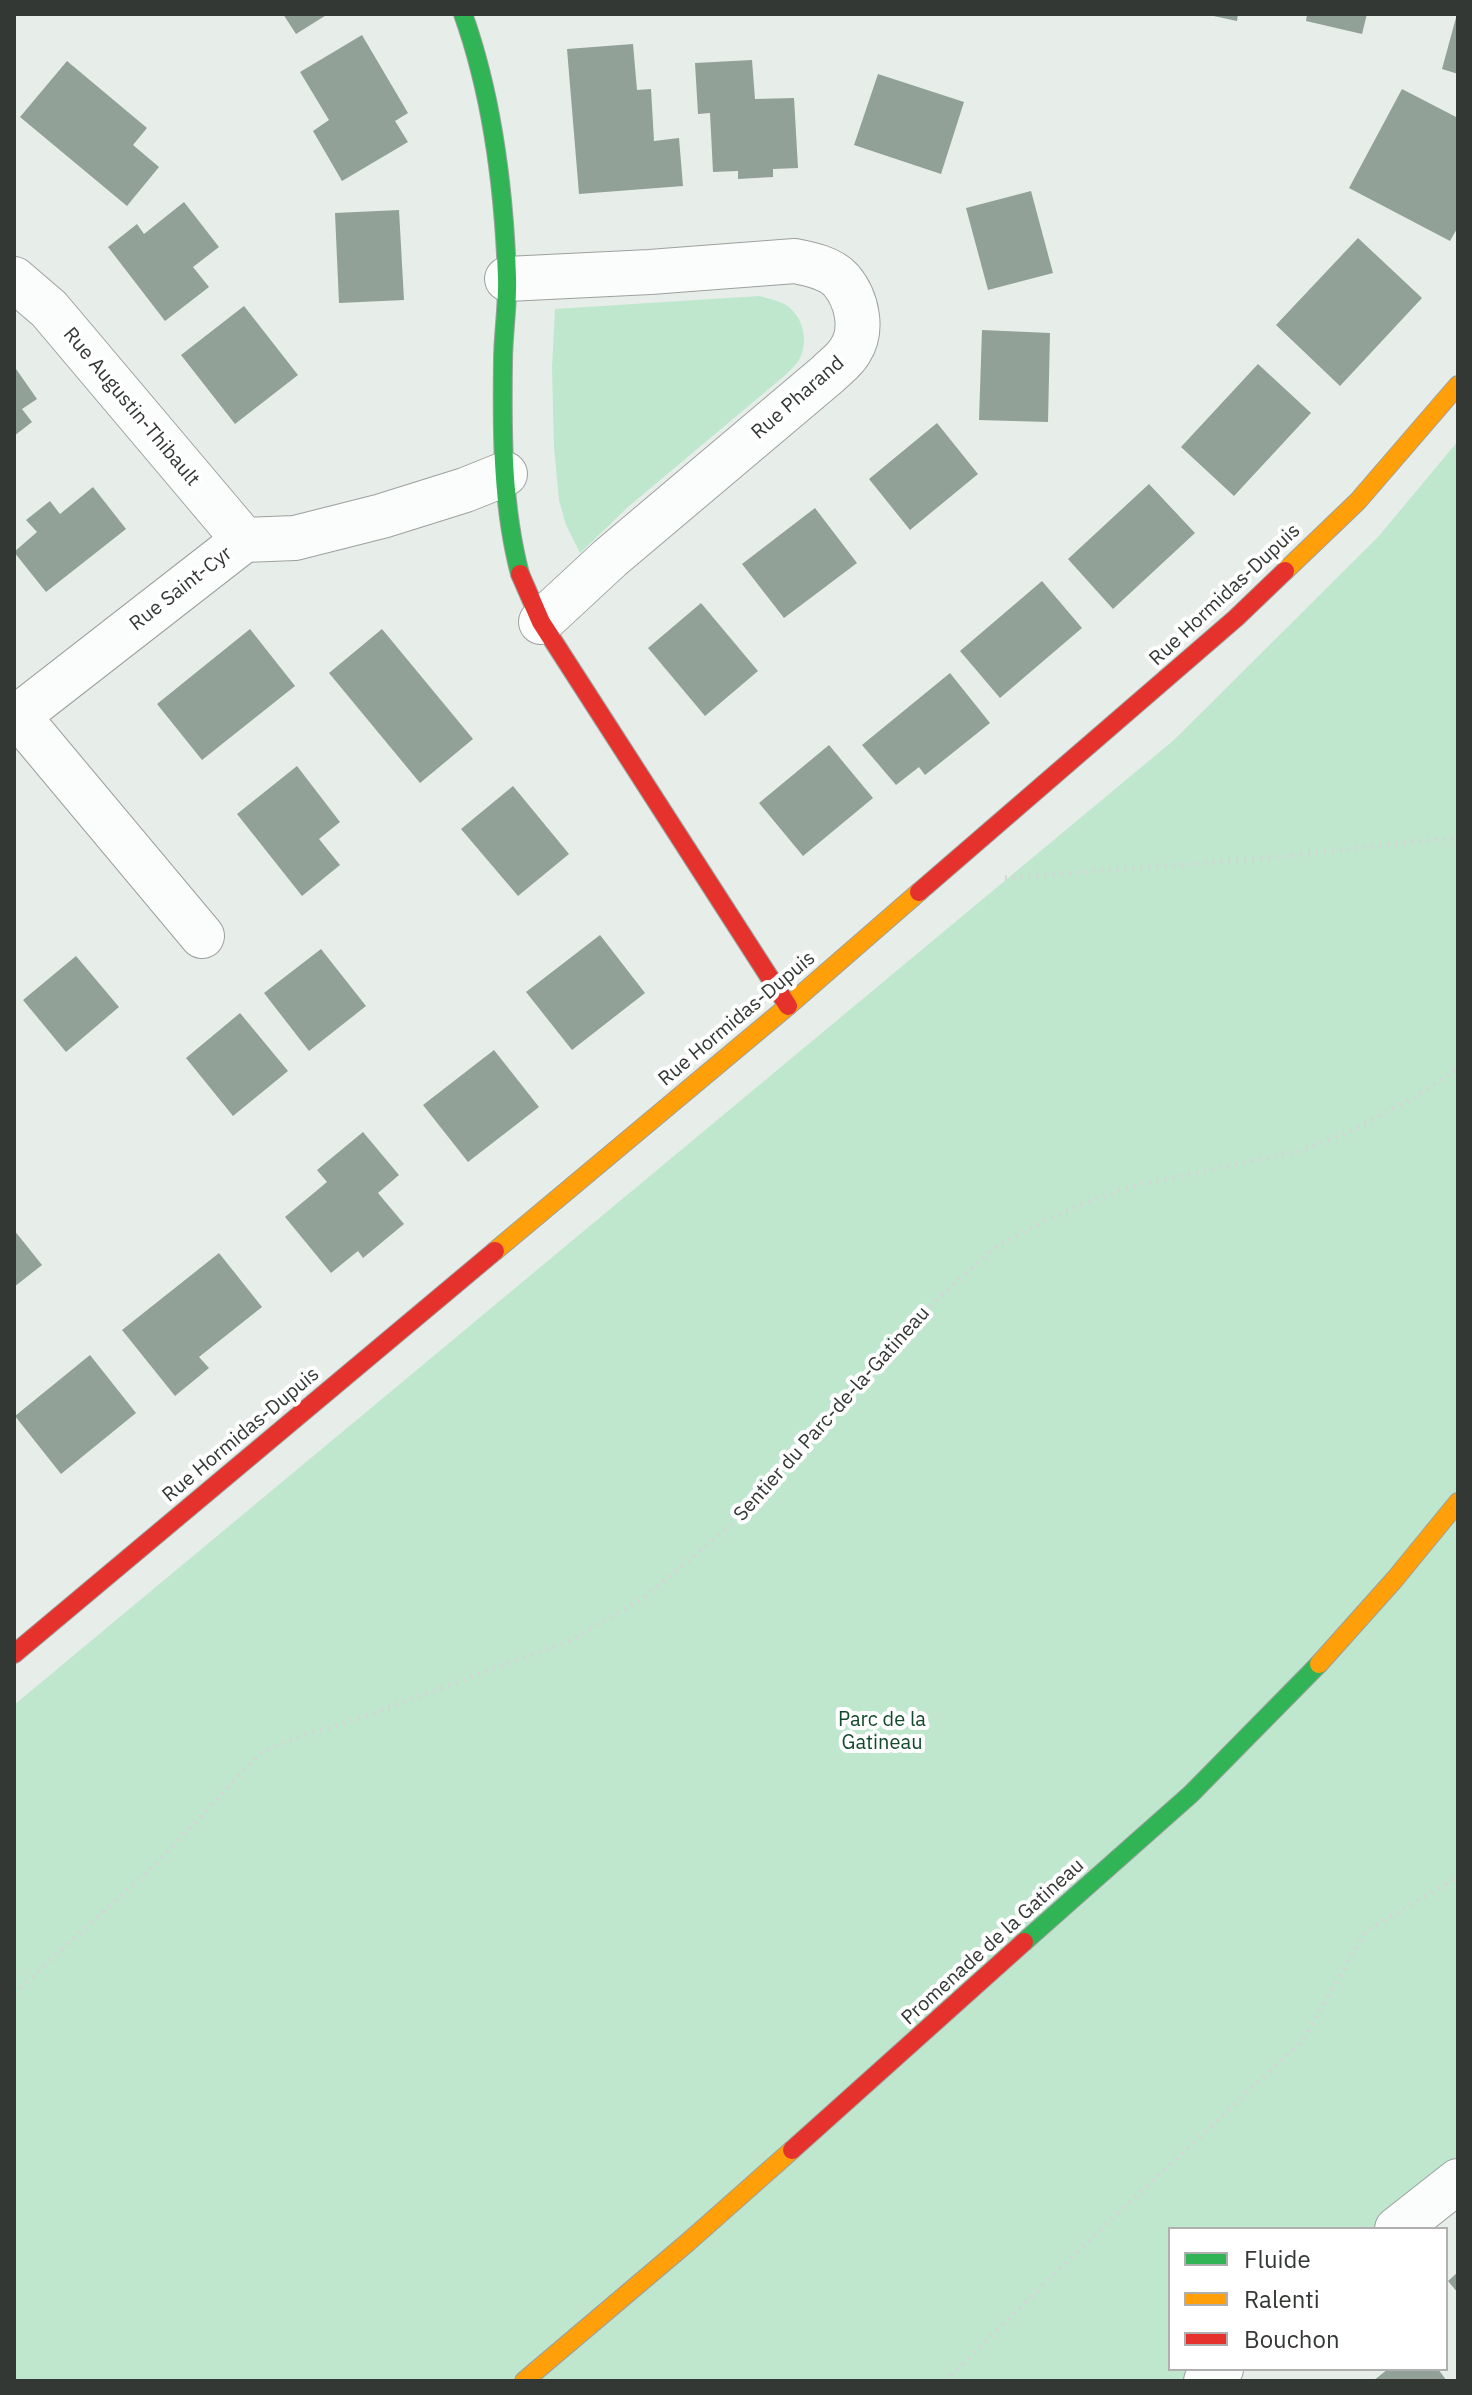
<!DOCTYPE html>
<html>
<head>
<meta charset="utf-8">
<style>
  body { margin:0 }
  #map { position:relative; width:1472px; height:2395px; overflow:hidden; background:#e7ede9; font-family:"IBM Plex Sans",sans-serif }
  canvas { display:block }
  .frame { position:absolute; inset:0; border:16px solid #343835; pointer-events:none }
  .legend { position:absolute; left:1168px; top:2227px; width:280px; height:144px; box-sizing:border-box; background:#fff; border:2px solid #aeafae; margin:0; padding:10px 14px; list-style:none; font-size:24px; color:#343835 }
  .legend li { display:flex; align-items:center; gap:16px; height:40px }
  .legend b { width:40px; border:2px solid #aeafae }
</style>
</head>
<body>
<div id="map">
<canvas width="1472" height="2395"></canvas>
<div class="frame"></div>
<ul class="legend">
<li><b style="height:10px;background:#30b455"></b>Fluide</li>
<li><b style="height:10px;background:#ff9f0a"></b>Ralenti</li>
<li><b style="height:10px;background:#e5322d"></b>Bouchon</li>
</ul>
</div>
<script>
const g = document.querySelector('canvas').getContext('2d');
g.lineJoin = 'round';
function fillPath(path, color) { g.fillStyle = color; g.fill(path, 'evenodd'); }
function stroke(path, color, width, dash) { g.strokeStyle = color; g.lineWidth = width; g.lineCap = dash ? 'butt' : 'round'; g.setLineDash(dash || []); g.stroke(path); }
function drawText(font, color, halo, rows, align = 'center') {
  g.font = font + ' "IBM Plex Sans",sans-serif'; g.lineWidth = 8; g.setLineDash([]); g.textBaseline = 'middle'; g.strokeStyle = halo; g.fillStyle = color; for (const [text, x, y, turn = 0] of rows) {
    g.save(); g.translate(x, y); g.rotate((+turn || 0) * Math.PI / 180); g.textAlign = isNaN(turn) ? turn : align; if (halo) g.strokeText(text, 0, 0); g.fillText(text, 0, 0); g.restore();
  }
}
const green = new Path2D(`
  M759,296C770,299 782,301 790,308C805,321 809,347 797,363C793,368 788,372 783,377L628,507L580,553L566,525L559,500L554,447L552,368L555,309Z
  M1458,441V2169L1384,2229H1170V2369H1209L1194,2381H14V1705L1174,740L1378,537Z`);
const building = new Path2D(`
  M283,14H328L296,34Z
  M1204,14H1238L1237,21Z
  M1307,14H1367L1362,34L1306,21Z
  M1457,14H1458V74L1442,69Z
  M362,35L408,113L395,121L408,142L342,181L313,131L329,120L300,72Z
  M633,44L637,90L651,89L654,141L679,138L683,186L579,194L567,49Z
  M752,60L755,99L794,98L798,168L773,169V177L738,179V171L713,172L710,113L698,114L695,63Z
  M67,61L147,128L133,145L159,167L127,206L20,117Z
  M878,74L964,102L941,174L854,145Z
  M1402,89L1458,118V227L1450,241L1349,188Z
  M1031,191L1053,273L988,290L966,208Z
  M184,202L219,247L193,267L209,287L165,321L108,247L137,224L144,234Z
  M399,210L404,300L339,303L335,213Z
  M1358,238L1422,298L1340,386L1276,325Z
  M244,306L298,375L235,424L181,355Z
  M982,330L1050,333L1048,422L979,420Z
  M1258,364L1311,413L1234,496L1181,447Z
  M14,366L37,399L22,409L32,422L14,436Z
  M937,423L978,474L910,530L869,479Z
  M1149,484L1195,533L1113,609L1068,559Z
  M93,487L126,529L46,592L14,552L37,532L26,520L50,501L60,514Z
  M815,508L857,563L784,618L742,564Z
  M1042,581L1082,628L1000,698L960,651Z
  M701,603L758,671L705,716L648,648Z
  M250,629L295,686L202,760L157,704Z
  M382,629L473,739L420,783L329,673Z
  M950,673L990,723L925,775L919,767L896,785L862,745Z
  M829,745L873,798L803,856L759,803Z
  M297,766L340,822L319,839L340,865L302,896L237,814Z
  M513,786L569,854L518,896L461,829Z
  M600,935L645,993L572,1050L526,992Z
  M321,949L366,1006L309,1051L264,993Z
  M76,956L119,1007L66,1052L23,1000Z
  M240,1013L288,1071L233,1116L186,1058Z
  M494,1050L539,1107L468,1162L423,1105Z
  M363,1132L399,1175L378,1193L404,1224L363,1258L358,1251L331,1273L285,1217L327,1182L317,1170Z
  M14,1230L42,1265L14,1287Z
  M219,1253L262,1307L199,1357L209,1368L175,1396L122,1330Z
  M90,1355L136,1413L61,1474L15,1416Z
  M1458,2272V2293L1448,2281Z
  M1388,2369H1438L1447,2381H1373Z`);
const path = new Path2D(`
  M1005,878L1268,858L1458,837
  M14,1993L157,1863L260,1753L295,1738L357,1719L569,1641L642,1599L744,1514L936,1300L997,1246L1048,1219L1092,1200L1138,1185L1300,1151L1351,1131L1415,1097L1458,1068
  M945,2381L1081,2248L1303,2040L1366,1931L1458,1877`);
const street = new Path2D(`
  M14,279L49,309L244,540
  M507,279L650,272L795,261C810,264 830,268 841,280C857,299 864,330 850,351C845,360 835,367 828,374L610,558L541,622
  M18,716L202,936
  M14,719L244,540L295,538L382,516L465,490L505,474
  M1397,2229L1458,2181
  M1206,2381L1221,2369`);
const fast = new Path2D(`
  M463,14C492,95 504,192 507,277C508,306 503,334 503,362C502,432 502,506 520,574
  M1024,1942L1191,1794L1319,1664`);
const slow = new Path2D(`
  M1285,571L1358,501L1458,385
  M495,1251L788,1006L919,892
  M1319,1664L1395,1579L1458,1502
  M524,2381L687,2243L792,2150`);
const jam = new Path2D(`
  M520,574L541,622L788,1006
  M919,892L1236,618L1285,571
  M14,1654L495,1251
  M792,2150L1024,1942`);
const streetNames = [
  ["Rue Pharand",798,398,-41],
  ["Rue Augustin-Thibault",131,407,50],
  ["Rue Saint-Cyr",181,589,-38],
  ["Rue Hormidas-Dupuis",1225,595,-43],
  ["Rue Hormidas-Dupuis",737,1019,-40],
  ["Sentier du Parc-de-la-Gatineau",832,1414,-48],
  ["Rue Hormidas-Dupuis",241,1435,-40],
  ["Promenade de la Gatineau",993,1942,-42]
];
const parkNames = [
  ["Parc de la",882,1720],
  ["Gatineau",882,1743]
];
fillPath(green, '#bee7ce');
fillPath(building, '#91a198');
stroke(street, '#9da19e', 46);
stroke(fast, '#9da19e', 20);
stroke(slow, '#9da19e', 20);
stroke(jam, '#9da19e', 20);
stroke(path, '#d4d6d5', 5, [2, 6]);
stroke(street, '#fbfcfc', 44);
stroke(fast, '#30b455', 18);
stroke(slow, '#ff9f0a', 18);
stroke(jam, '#e5322d', 18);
drawText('20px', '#343835', '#fff', streetNames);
drawText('20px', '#12482c', '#fff', parkNames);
</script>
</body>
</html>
